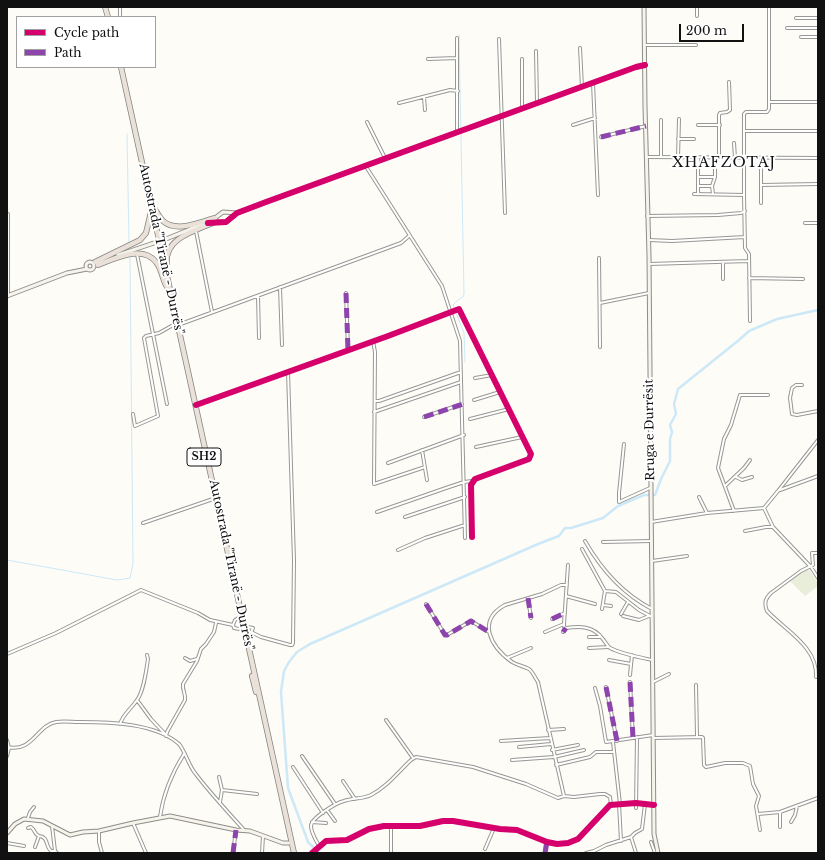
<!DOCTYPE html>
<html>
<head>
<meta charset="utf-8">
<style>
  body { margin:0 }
  #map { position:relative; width:825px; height:860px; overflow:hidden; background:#fdfcf7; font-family:"Libre Baskerville",serif }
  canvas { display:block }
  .frame { position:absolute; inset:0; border:8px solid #111; pointer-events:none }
  .legend { position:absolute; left:16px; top:16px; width:140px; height:52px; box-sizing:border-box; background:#fff; border:1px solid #a0a0a0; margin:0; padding:5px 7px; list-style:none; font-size:12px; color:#111 }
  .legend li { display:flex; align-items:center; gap:8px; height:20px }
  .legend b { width:20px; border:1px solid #a0a0a0 }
  .scale { position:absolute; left:679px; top:24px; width:65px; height:18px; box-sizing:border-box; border:2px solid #111; border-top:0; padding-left:5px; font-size:12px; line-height:14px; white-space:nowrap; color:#111; -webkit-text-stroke:3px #fff; paint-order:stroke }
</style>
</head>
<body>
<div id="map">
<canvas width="825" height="860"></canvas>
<div class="frame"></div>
<ul class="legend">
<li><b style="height:5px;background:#d6006c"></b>Cycle path</li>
<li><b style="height:5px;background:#8e44ad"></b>Path</li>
</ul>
<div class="scale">200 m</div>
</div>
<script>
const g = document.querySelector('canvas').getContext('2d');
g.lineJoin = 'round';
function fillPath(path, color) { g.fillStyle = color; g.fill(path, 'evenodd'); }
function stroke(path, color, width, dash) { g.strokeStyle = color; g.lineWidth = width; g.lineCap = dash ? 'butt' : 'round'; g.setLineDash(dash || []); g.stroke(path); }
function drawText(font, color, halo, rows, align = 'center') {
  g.font = font + ' "Libre Baskerville",serif'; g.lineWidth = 4; g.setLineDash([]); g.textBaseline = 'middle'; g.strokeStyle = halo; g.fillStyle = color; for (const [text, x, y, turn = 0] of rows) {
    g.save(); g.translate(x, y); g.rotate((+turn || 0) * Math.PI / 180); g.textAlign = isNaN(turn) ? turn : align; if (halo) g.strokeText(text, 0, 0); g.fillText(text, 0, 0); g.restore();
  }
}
const cemetery = new Path2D(`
  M809,569L818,583V586L805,596L790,581L803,571Z`);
const stream = new Path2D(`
  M459,35L464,294L463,297L459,299L453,305L464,333L465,362
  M127,134L129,242
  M7,560L117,580L130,578L133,564L130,258`);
const canal = new Path2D(`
  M319,853L308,842L288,788L281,692L284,671L289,662L297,652L310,644L538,544L559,536L565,528H571L603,518L618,506L644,495H655L661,479L670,461V439L672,432L670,425L676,414L674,404L678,389L739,340L749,331L777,319L818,310`);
const street = new Path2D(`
  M120,7V17
  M697,7V16
  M796,18H818
  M787,28H818
  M801,37H818
  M499,39L505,213
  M645,45H696
  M580,48L582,87
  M536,51L537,103
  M428,59L457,58
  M593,83L598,195
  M424,97L425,110
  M769,102H818
  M399,103L450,90L458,91
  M522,109V59
  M367,122L385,158
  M573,125L595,118
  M698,125H720
  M744,131H818
  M457,132V38
  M601,137L646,126
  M678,139H694
  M734,143L735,158
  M646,157L818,158
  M661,157V120
  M678,158L679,119
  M698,158V194
  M719,158V115L720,113L727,112L730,110L729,82
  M761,158V203
  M365,165L442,286L460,341L465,538
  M698,177H715
  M761,185L818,184
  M698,186H712
  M694,194L744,195L745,248L749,254L750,321
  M713,194L712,186L715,177V158
  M744,195V114L746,112H767L769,109V7
  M8,214V295
  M647,216L718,215L741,213L745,211
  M805,223H818
  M196,231L212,312
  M649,240L672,241L745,237
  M137,254L167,404
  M599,258L600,347
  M723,262V279
  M649,264L749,261
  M749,278L803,279
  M280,287L282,345
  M346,293L348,349
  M258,296L259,338
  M600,303L649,293
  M178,325L401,243L409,236
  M373,341L375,352L374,484L425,467
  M475,378L492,375
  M802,385H796L792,388L790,398L792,414L797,415L818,411
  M474,400L500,392
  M375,401H379L461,372
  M196,405L388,336L459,309L531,454L529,459L475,479L471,485L472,537
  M374,412L461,382
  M133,414L135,426L158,416L144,338L146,336L159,333L175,324
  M424,417L462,404
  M470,419L509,409
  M624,444L619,493V502L650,488
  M476,447L522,437
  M422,450L427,480
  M388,463L464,435
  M736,477L742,480L752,477
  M725,486L744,468L750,460
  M780,490L818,476
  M699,497L707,513
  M764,508L773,527L811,567L818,578
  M734,511L718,468L724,439L731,425L740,395H768
  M377,512L446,488L464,482L472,481
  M405,517L465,497
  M651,522L707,513L764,508L778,491L818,440
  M143,523L213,499
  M745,531L766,527H773
  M585,541C601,569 623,594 652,609
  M603,542L652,541
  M582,549L605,591L602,609
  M398,550L425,538L465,525
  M652,561L687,556
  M605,591L616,592L639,610L652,617
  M566,596L595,604
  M528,598L531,618
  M426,604L445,635H447L471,621L489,632
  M603,605L611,606
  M621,614L628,602
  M623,616L639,620L649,616
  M552,619L565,613
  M248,627L253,628L251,632
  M566,628L564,627V624L568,565
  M239,629L234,628L233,625L235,620L240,617
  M251,632L261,637L290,645H292L293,643L294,560L288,372
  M545,632L564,624
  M563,632L566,628C580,626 593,626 602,638C605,641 607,646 610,648C622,654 638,657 652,660
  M589,637H601
  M589,648L608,647
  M7,654L56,633L141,590L198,613L210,620L233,625
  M185,658L190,661L197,659
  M507,658L531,648
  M609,660L631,664
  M630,675L632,655
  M816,677C818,647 785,630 767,611C764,603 765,599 771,593L801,571L813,565L812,553H818
  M630,682L633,738
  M653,682L669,674
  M696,685L697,736
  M606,687L617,741
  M595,688L600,706L606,742L653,735
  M137,700L151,719L166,735
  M386,720L413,758
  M120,724C123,714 132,708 137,700C144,691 146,671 148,659L147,655
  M548,730L564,729
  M166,736L167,732L185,700C186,694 182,690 183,684L197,661L201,649L206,644L214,632L216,623
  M654,738L702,737L703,738L704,765L706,767L725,763H743L750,766L753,784L759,796L756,806L760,830
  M7,740L9,748L7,756
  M501,741L550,738
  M613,742L620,804
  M7,747C33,753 37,725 56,722C63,721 72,722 80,722C110,722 155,723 179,744C184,749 189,766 195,773C210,793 228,812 245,831
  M519,747L551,744
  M552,750L578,745
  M302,756L335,804
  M512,760L554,757L584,750
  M556,765L590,757L596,752H614
  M293,767L323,813
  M219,777L222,790L220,802
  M343,781L355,799
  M222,790L257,794
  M564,796L538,682C535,678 533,672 529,669C523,666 517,665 512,662C491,647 476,621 505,605L542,594L561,585H567
  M619,804L621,841
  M636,808L637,737
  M327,810L335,821
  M780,812V827
  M758,814L780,812L818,798
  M160,817C163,795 172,773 184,754
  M28,818L30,812L34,807
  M312,822L326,823
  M791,822L795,815L797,806
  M133,823L146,853
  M52,826L55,851L57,853
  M28,828L31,827C35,830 35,835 39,836
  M99,831V842L102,853
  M631,837L636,853
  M651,842L655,853
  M7,843L24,846
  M319,846C316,840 311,833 311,826C311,818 336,803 344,801C353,798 363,799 371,795C387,787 398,772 411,760L416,757L473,767L526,784L558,798L564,796L574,797L600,794H605L610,797L611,805
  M35,847L39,836C49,837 45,846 51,851H55
  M485,849L494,828
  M233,853L236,830
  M262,853L263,836
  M312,853L326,841L347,840L369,829L384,826H420L443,821H453L500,829L517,830L547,842L557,844L568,843L578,839L610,805L636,803L654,805
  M391,853V826
  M545,853L546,842
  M586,853L594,851L606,845L631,837L635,833L642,829L645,804`);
const secondary = new Path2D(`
  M644,7L645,106L649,256L654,834L658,853
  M215,218L223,212L237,213
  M214,222H226L237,213L266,202L636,67L645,65
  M166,239L203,224
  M118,255L151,244
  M86 266a4 4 0 1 1 8 0a4 4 0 1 1-8 0Z
  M7,296L67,273L87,269
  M7,833L15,824L24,819L43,821L70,835L83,832L99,831L133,823L170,816L236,830L250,831L283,843H289`);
const highway = new Path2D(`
  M105,7L108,17
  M121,67L294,853
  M154,208C157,212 159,217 163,221C176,233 200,222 215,218
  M95,262L140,240L146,233L151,212
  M167,263C164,238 197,230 215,222
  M98,265C114,259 142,244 156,262C162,269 162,279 167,287
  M252,676L256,692`);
const secondaryBridge = new Path2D(`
  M151,244L166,239`);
const quiet = new Path2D(`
  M601,137L646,126
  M346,293L348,350
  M424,417L463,404
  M528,598L531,618
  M426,604L445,635H447L471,621L489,632
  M552,619L565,613
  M563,632L566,628
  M630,682L633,738
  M606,687L617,741
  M233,853L236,830
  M545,853L547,842`);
const cycleway = new Path2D(`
  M208,223L226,222L237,213L266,202L636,67L645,65
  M196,405L388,336L459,309L531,454L529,459L475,479L471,485L472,537
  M312,853L326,841L347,840L369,829L384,826H420L443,821H453L500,829L517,830L547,842L557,844L568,843L578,839L610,805L636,803L654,805`);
const shields = [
  [204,457,34]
];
const shieldNames = [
  ["SH2",204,457]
];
const streetNames = [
  ["Autostrada \"Tiranë - Durrës\"",161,249,78],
  ["Rruga e Durrësit",650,430,-91],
  ["Autostrada \"Tiranë - Durrës\"",231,565,78]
];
const quarterNames = [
  ["XHAFZOTAJ",724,163]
];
fillPath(cemetery, '#e9eedb');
stroke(stream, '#cde8f7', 1);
stroke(canal, '#cde8f7', 2.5);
stroke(street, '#979795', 4);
stroke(secondary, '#8e8d8b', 5);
stroke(highway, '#858482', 6);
stroke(street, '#fffffe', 2);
stroke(secondary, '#f6f4eb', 3);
stroke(highway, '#eae1d8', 4.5);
stroke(secondaryBridge, '#8e8d8b', 5, []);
stroke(secondaryBridge, '#f6f4eb', 3);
stroke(quiet, '#8e44ad', 5, [10, 5]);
stroke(cycleway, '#d6006c', 6);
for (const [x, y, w] of shields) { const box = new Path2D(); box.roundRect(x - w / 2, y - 9, w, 18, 3); g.fillStyle = '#fff'; g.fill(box); stroke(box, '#111', 1); }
drawText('bold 11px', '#111', null, shieldNames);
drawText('12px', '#111', '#fff', streetNames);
g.letterSpacing = '1px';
drawText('14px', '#111', '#fff', quarterNames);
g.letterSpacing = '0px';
</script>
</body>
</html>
